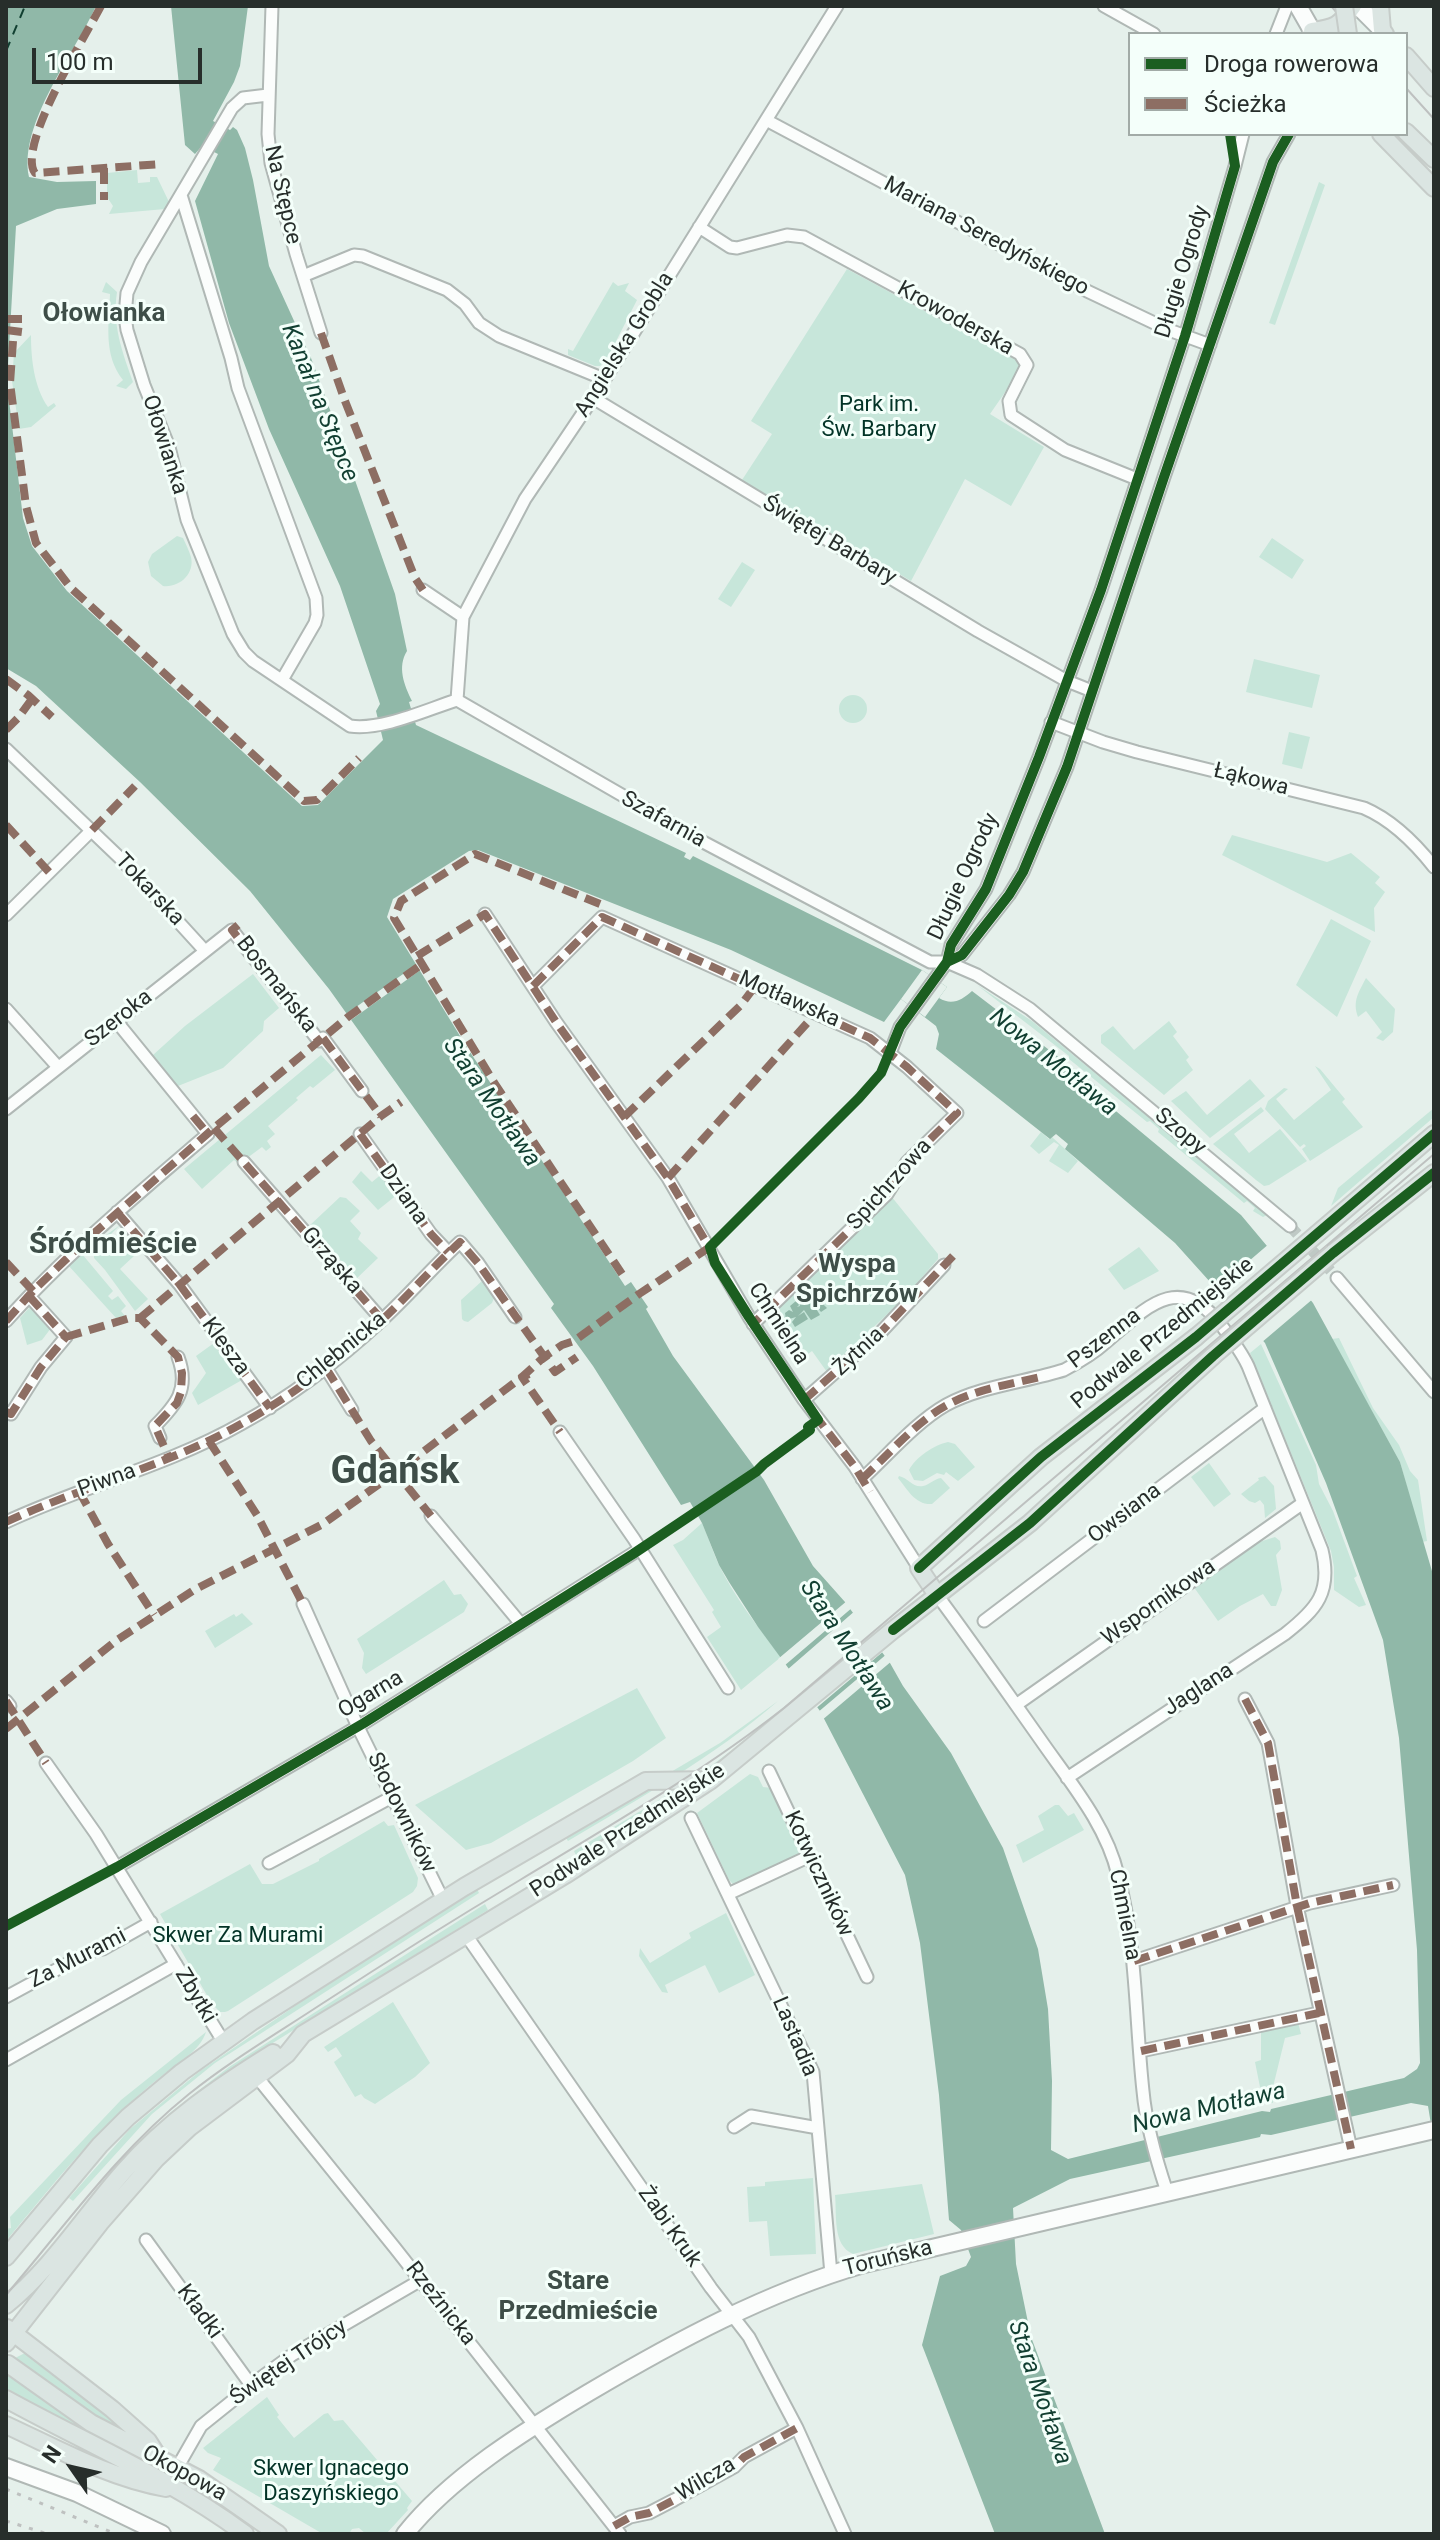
<!DOCTYPE html>
<html>
<head>
<meta charset="utf-8">
<style>
  body { margin:0 }
  #map { position:relative; width:1440px; height:2540px; overflow:hidden; background:#e5f0eb; font-family:Roboto,sans-serif }
  canvas { display:block }
  .frame { position:absolute; inset:0; border:8px solid #272e2b; pointer-events:none }
  .legend { position:absolute; left:1128px; top:32px; width:280px; height:104px; box-sizing:border-box; background:#f4fffa; border:2px solid #a2aba7; margin:0; padding:10px 14px; list-style:none; font-size:24px; color:#272e2b }
  .legend li { display:flex; align-items:center; gap:16px; height:40px }
  .legend b { width:40px; border:2px solid #a2aba7 }
  .north { position:absolute; left:32px; top:2428px; width:80px; height:80px; -webkit-text-stroke:6px #f4fffa; paint-order:stroke; rotate:304deg; font-size:22px; font-weight:700; line-height:32px; text-align:center; color:#272e2b }
  .north::after { content:''; display:block; margin:auto; width:28px; height:36px; background:#272e2b; clip-path:polygon(50% 0,100% 100%,50% 72%,0 100%) }
  .scale { position:absolute; left:32px; top:48px; width:170px; height:36px; box-sizing:border-box; border:4px solid #272e2b; border-top:0; padding-left:10px; font-size:24px; line-height:28px; white-space:nowrap; color:#272e2b; -webkit-text-stroke:6px #f4fffa; paint-order:stroke }
</style>
</head>
<body>
<div id="map">
<canvas width="1440" height="2540"></canvas>
<div class="frame"></div>
<ul class="legend">
<li><b style="height:10px;background:#1b5e20"></b>Droga rowerowa</li>
<li><b style="height:10px;background:#8d6e63"></b>Ścieżka</li>
</ul>
<div class="north">N</div>
<div class="scale">100 m</div>
</div>
<script>
const g = document.querySelector('canvas').getContext('2d');
g.lineJoin = 'round';
function fillPath(path, color) { g.fillStyle = color; g.fill(path, 'evenodd'); }
function stroke(path, color, width, dash) { g.strokeStyle = color; g.lineWidth = width; g.lineCap = dash ? 'butt' : 'round'; g.setLineDash(dash || []); g.stroke(path); }
function drawText(font, color, halo, rows, align = 'center') {
  g.font = font + ' Roboto,sans-serif'; g.lineWidth = 6; g.setLineDash([]); g.textBaseline = 'middle'; g.strokeStyle = halo; g.fillStyle = color; for (const [text, x, y, turn = 0] of rows) {
    g.save(); g.translate(x, y); g.rotate((+turn || 0) * Math.PI / 180); g.textAlign = isNaN(turn) ? turn : align; if (halo) g.strokeText(text, 0, 0); g.fillText(text, 0, 0); g.restore();
  }
}
const green = new Path2D(`
  M137,170L138,183L150,182V177H157L169,202L165,209L109,214L113,206L107,197V173Z
  M1319,182L1325,185L1275,325L1269,323Z
  M847,269L1016,360L1020,365L1019,372L990,414L1044,447L1011,506L965,479L911,581L742,480L772,434L751,421Z
  M106,282L117,292C112,325 122,351 133,382L126,389L116,386L123,380C103,355 109,324 110,294L102,292Z
  M613,282L618,286L629,283L625,291L637,300L608,357L600,366H595L568,355V349L573,351Z
  M31,335C31,359 34,387 48,407L54,403L56,406L31,427L19,429L12,381L14,353Z
  M177,536L183,538C186,544 189,551 191,557C195,574 179,588 163,586L151,576L148,562L152,554Z
  M1272,538L1304,560L1292,579L1259,557Z
  M742,562L755,570L731,607L718,599Z
  M1254,659L1320,675L1312,708L1246,692Z
  M839 709a14 14 0 1 1 28 0a14 14 0 1 1-28 0Z
  M1289,732L1310,737L1302,769L1282,764Z
  M1232,835L1327,862L1351,853L1380,877L1375,883L1385,892L1374,908L1375,932L1222,855Z
  M1331,919L1371,941L1337,1017L1296,985Z
  M253,974L279,1008L264,1021L263,1031L223,1068L178,1086L153,1055L185,1026Z
  M1366,978L1395,1009L1393,1032L1383,1041L1376,1038L1382,1032L1366,1011L1358,1017C1352,1001 1359,992 1366,978Z
  M977,985L1032,1021L1267,1215L1263,1217L1253,1211L1255,1208L1247,1201L1244,1203L1158,1132L1159,1129L1150,1121L1147,1122L1069,1059V1056Z
  M1169,1021L1177,1032L1173,1036L1189,1057L1186,1060L1193,1070L1164,1095L1101,1043V1035L1113,1026L1134,1050Z
  M321,1055L335,1070L313,1088L310,1086L296,1098L298,1100L268,1126L275,1134L267,1141L271,1147L266,1151L262,1147L239,1164L234,1160L202,1189L184,1169Z
  M1315,1066L1320,1069L1345,1099L1342,1102L1363,1127L1310,1161L1302,1149L1306,1146L1304,1144L1300,1147L1265,1109L1268,1101L1284,1088L1288,1089L1276,1099L1294,1120L1331,1090Z
  M1250,1079L1265,1096L1210,1138L1171,1101L1186,1091L1207,1115Z
  M1261,1107L1264,1111L1234,1134L1249,1153L1280,1129L1307,1161L1269,1185L1264,1186L1256,1180L1213,1144Z
  M1434,1108V1117L1331,1206L1338,1188Z
  M1041,1132L1049,1139L1052,1137L1078,1161L1068,1173L1049,1161L1059,1145L1054,1142L1039,1154L1030,1146Z
  M361,1171L372,1182L383,1173L398,1194L378,1210L352,1182Z
  M891,1196L938,1254V1259L903,1299L827,1372L812,1351L797,1362L767,1316Z
  M340,1197L346,1198L360,1211L350,1221L361,1233L358,1239L378,1258L355,1280L352,1277L354,1275L308,1227Z
  M120,1225L110,1235L125,1251L127,1249L134,1256L120,1269L148,1299L135,1311L105,1270L94,1258V1254L98,1251L94,1244Z
  M1139,1247L1159,1271L1124,1290L1108,1269Z
  M82,1254L113,1291L108,1296L112,1300L118,1296L126,1306L121,1311L125,1316L116,1318L68,1265Z
  M482,1281L494,1298L492,1303L468,1322L464,1321L462,1319L461,1300Z
  M30,1307L51,1328L42,1340L27,1345L20,1318Z
  M1339,1338L1373,1408L1399,1445L1410,1471L1418,1480L1427,1541L1422,1542L1400,1462L1332,1339Z
  M214,1343L242,1380L198,1405L192,1393L206,1373L196,1356Z
  M1261,1344L1316,1465L1319,1484L1333,1511L1357,1576L1354,1578L1366,1605L1359,1607L1334,1590V1567L1331,1551L1250,1353Z
  M948,1442L955,1444L975,1467L958,1481L946,1472L944,1475L937,1473L923,1481L914,1480L909,1470C916,1457 934,1445 948,1442Z
  M1209,1463L1231,1494L1214,1507L1191,1477Z
  M899,1476C908,1478 913,1488 923,1486C929,1485 934,1479 941,1478L950,1488L932,1504C915,1505 908,1490 898,1478Z
  M1265,1476L1274,1486L1276,1509L1265,1518L1264,1505L1260,1500L1255,1503L1249,1501L1241,1494L1259,1480L1258,1478Z
  M702,1523C708,1536 712,1550 718,1563C734,1597 759,1628 781,1657L741,1690L707,1637L721,1627L712,1612L714,1610L673,1545L683,1540Z
  M1275,1537L1280,1541L1281,1549L1276,1555L1282,1590L1276,1606H1271L1263,1594L1240,1606L1218,1621L1193,1586L1259,1542Z
  M444,1580L454,1595L461,1594L468,1604L464,1612L366,1674L362,1668L364,1653L357,1639Z
  M242,1613L253,1624L215,1648L205,1631L234,1614L236,1617Z
  M637,1688L666,1738L633,1761L491,1843L466,1850L415,1805Z
  M778,1701C714,1757 640,1798 568,1841L564,1835L720,1743Z
  M786,1710L698,1780L577,1858L574,1851L692,1780Z
  M750,1774L758,1777L763,1787L772,1788L800,1850L797,1858L734,1885L729,1880L697,1813Z
  M1055,1805H1059L1068,1816L1074,1813L1084,1830L1023,1863L1016,1845L1044,1830L1038,1816Z
  M384,1821L388,1826L394,1825L418,1878L417,1886L413,1892L228,2011L225,2012H220L212,2004L160,1914L250,1864L262,1884H273L319,1861V1859Z
  M476,1887L479,1893L215,2063L152,2114L73,2201L69,2198L130,2129L200,2071L371,1954Z
  M485,1904L488,1910L229,2070L161,2123L107,2179L106,2177L171,2112L229,2067Z
  M726,1913L755,1975L719,1993L705,1965L665,1985L668,1993L662,1992L639,1956L640,1948L650,1963L691,1938L689,1933Z
  M393,2002L430,2063L415,2077L375,2104L364,2098L361,2094L355,2097L335,2064L334,2062L342,2056L336,2047L328,2052L324,2047Z
  M1298,2022L1301,2034L1285,2038L1272,2091L1273,2103L1263,2102L1255,2062L1261,2060V2032Z
  M206,2032C200,2051 178,2063 163,2075C100,2124 57,2180 6,2241V2229L11,2228L10,2217L121,2100Z
  M813,2178L816,2254L770,2256L767,2221L749,2222L747,2187L765,2186V2182Z
  M922,2184L934,2234L853,2254C832,2245 837,2214 835,2195Z
  M27,2352L132,2434L130,2437L94,2417L13,2359Z
  M6,2372L87,2428L85,2432L6,2392Z
  M267,2397L279,2415L277,2417L294,2438L324,2414L328,2413L334,2421L343,2420L412,2501L407,2508L408,2510L386,2534H366L359,2528L352,2529L349,2534H323L213,2470L221,2458L208,2453L203,2448Z`);
const water = new Path2D(`
  M6,6H96C75,53 18,124 29,177L57,182L96,181V204L57,209L16,226L7,383L23,518L32,546L67,591L302,806L318,805L383,740L376,711L380,704L340,586L269,429L229,323L195,201L218,154L202,146L195,154L185,145L171,6H248L240,66L234,82L213,121L230,130L233,127L237,130L245,148L253,180L269,266L311,358L337,429L395,594L407,651C397,667 404,685 412,701L409,702L416,725L686,853L684,857L690,860L693,856L922,970L947,987L939,998C952,1006 962,1000 972,991L1095,1085V1090L1106,1100L1105,1102L1241,1215L1267,1246L1313,1303L1400,1462L1434,1578V2143L1428,2106L1411,2103L1271,2135L1261,2134L1260,2137L1070,2179L1013,2208L1016,2264L1031,2337L1105,2534H995L922,2345L940,2276L966,2266L971,2257L961,2230L949,2220L939,2095L920,1943L905,1875L820,1711L758,1627L729,1582L719,1565L702,1523L690,1502L681,1505L593,1366L551,1308L554,1304L329,989L250,891L140,782L36,686L6,668ZM478,850L731,950L884,1022L901,999L936,1026L939,1034L936,1049L1050,1139L1056,1134L1068,1144L1065,1149L1175,1243L1265,1343L1326,1483L1383,1640L1399,1738L1417,1950L1420,2063L1417,2069L1404,2078L1271,2109L1270,2112L1262,2111L1068,2159L1051,2150L1052,2081L1048,2009L1038,1949L1003,1848L951,1753L903,1686L890,1663L845,1602L813,1566L764,1480L673,1356L646,1309L648,1307L631,1282L625,1286L468,1049L387,917L393,899L469,851Z
  M804,1293L818,1299L827,1308L821,1312L810,1299L820,1315L811,1320L804,1310L798,1316L804,1312L808,1319L795,1327L792,1322L796,1317L786,1320L785,1313L789,1310L793,1312L790,1306L796,1301L799,1305L797,1307L800,1306L799,1298Z`);
const pier = new Path2D(`
  M416,965L419,971L351,1020L346,1014Z
  M922,970L947,987L925,1017L901,999Z
  M1270,1243L1314,1298L1261,1343L1214,1291Z
  M848,1600L853,1607L784,1666L778,1659Z
  M856,1610L885,1650L814,1710L787,1670Z
  M888,1653L893,1660L821,1721L817,1713Z`);
const ferry = new Path2D(`
  M6,51L25,6`);
const streetTunnel = new Path2D(`
  M1290,1226L1337,1278`);
const street = new Path2D(`
  M272,6L268,134L271,163L296,254L321,333
  M1104,6L1154,34
  M1276,34L1287,6
  M268,95L243,98L232,108L141,262L127,293L125,316L127,330L144,385L169,447L187,520L233,634L244,652L253,661L350,726C381,731 428,709 457,700L705,843L930,962H947L977,975L1030,1009L1290,1226
  M766,120L1087,291L1169,330L1210,345
  M181,195L231,358L238,388L316,598L317,615L315,623L282,680
  M699,227L730,247L737,248L787,235L804,237L1020,354L1027,365L1009,401L1011,415L1065,450L1137,479
  M303,276L354,255L363,256L447,290L465,304L479,323L499,336L604,379
  M593,398L978,631L1067,681L1092,691
  M423,590L463,617
  M457,700L463,617L525,499L593,398L837,6
  M1051,722L1103,742L1137,752L1364,808C1392,820 1415,843 1434,867
  M6,749L121,859L205,951
  M485,914L556,1022L668,1178L749,1317L804,1400L855,1467L919,1568
  M6,915L92,830
  M947,962L962,955L1009,895L1023,872L1067,767L1164,477L1273,162L1289,134
  M533,986L602,917L870,1038L907,1067L957,1113L907,1162L887,1194L753,1324
  M6,1009L58,1067
  M890,1053L900,1027L947,962L951,945L986,889L1039,757L1101,590L1185,336L1235,166L1243,134
  M6,1109L232,930L319,1041L323,1038L362,1091
  M360,1134L431,1234L448,1252
  M244,1162L382,1320
  M117,1212L180,1285L270,1408
  M1337,1278L1434,1392
  M6,1321C67,1253 138,1194 208,1134L117,1022
  M326,1368L352,1410
  M804,1400L881,1332L944,1265
  M6,1412L11,1414L41,1367L66,1337L29,1296
  M560,1432L634,1539L728,1688
  M160,1438L155,1426C176,1405 190,1389 178,1357
  M862,1479C887,1456 916,1422 946,1405C981,1386 1026,1382 1064,1370C1079,1362 1093,1354 1105,1343C1144,1310 1178,1269 1221,1325C1231,1338 1241,1351 1248,1366L1322,1550C1332,1592 1317,1609 1285,1634L1067,1778
  M431,1516L521,1624
  M6,1522C83,1486 167,1466 241,1424C292,1396 340,1359 382,1320C409,1295 433,1267 460,1242L478,1263L515,1317
  M937,1595C972,1642 1006,1691 1040,1739C1069,1781 1106,1824 1118,1875C1137,1948 1135,2017 1143,2091C1146,2125 1156,2159 1167,2192
  M303,1604L358,1727L443,1900
  M984,1621L1265,1408
  M1245,1699L1268,1743L1297,1906L1351,2149
  M6,1701L10,1706
  M1016,1705L1303,1503
  M46,1763L96,1834L223,2041
  M769,1771L867,1977
  M691,1818L813,2072L831,2274
  M269,1863L392,1797
  M117,1867L364,1723L640,1549
  M728,1894L810,1856
  M466,1935L711,2288L749,2337L797,2428L845,2534
  M1134,1961L1310,1903L1393,1885
  M6,1997L89,1952L103,1949L151,1922
  M1141,2051L1319,2013
  M6,2060L176,1964
  M257,2077L395,2248L620,2534
  M734,2127L751,2116L818,2128
  M146,2240L251,2385
  M177,2468L201,2426L262,2377L292,2355L421,2280
  M614,2526L630,2517L649,2513L674,2500L734,2467L744,2457L797,2428`);
const secondary = new Path2D(`
  M1298,6L1314,34
  M1358,6L1382,30
  M6,2467L77,2493L162,2534
  M405,2534C450,2477 526,2430 588,2393C676,2341 765,2293 864,2264L1434,2130`);
const primary = new Path2D(`
  M1380,6L1382,30L1385,34
  M1312,31C1336,28 1339,26 1353,6
  M1406,56L1434,88
  M1406,132L1434,159
  M1381,134L1434,188
  M1317,1234L1434,1134
  M1333,1253L1434,1173
  M937,1595L919,1568L1041,1457L1196,1337
  M6,2257L100,2145L128,2117L182,2072L253,2021L464,1887L646,1781L711,1780
  M6,2305C52,2268 85,2215 124,2171C167,2122 218,2087 273,2053
  M7,2328L112,2409L148,2441L157,2455
  M6,2343L100,2223L156,2159L190,2127L287,2054L303,2034L565,1875L711,1780L893,1630L1030,1523L1213,1356
  M8,2364L91,2423L199,2479L278,2534
  M6,2399C86,2443 171,2479 245,2534
  M6,2425C58,2449 109,2478 166,2488`);
const tram = new Path2D(`
  M1331,6L1356,34
  M1406,88L1434,119
  M6,2295C65,2226 118,2151 189,2094C230,2061 276,2034 320,2005C386,1962 453,1920 520,1880C611,1825 701,1773 784,1708L1434,1154`);
const rail = new Path2D(`
  M6,2489L116,2534
  M6,2521L48,2534`);
const primaryBridge = new Path2D(`
  M1344,6L1348,34
  M1196,1337L1317,1234
  M1213,1356L1333,1253`);
const quiet = new Path2D(`
  M101,6C86,35 16,147 35,173L161,164
  M104,168V200
  M6,319H22
  M6,330L22,332
  M321,333L345,401L415,578L423,590
  M13,341L10,383L26,506L36,543L71,588L304,801L317,800L359,758
  M6,679L28,695L52,717
  M6,730L18,718L32,699
  M6,825L49,872
  M92,830L135,786
  M600,904L475,854L401,901L394,918L495,1084L622,1274
  M238,925L232,930L319,1041
  M417,956L485,914L556,1022L668,1178L712,1252
  M533,986L602,917L870,1038L907,1067L957,1113L907,1162L887,1194L753,1324
  M323,1038L381,1116
  M193,1116L208,1134
  M624,1117L741,1005L756,985
  M214,1128L382,1320
  M360,1134L431,1234L448,1252
  M668,1178L817,1012
  M117,1212L180,1285L270,1408
  M6,1262L33,1291
  M29,1296L66,1337
  M140,1318L381,1116L401,1102
  M6,1321L33,1291L84,1242L214,1128L348,1017L422,964
  M66,1337L130,1318H140L178,1357L182,1373L181,1392L177,1403L155,1426L169,1458
  M326,1368L371,1441L431,1516
  M529,1374L522,1377L560,1432
  M804,1400L881,1332L953,1256
  M6,1412L11,1414L41,1367L66,1337
  M814,1414L855,1467L870,1492
  M209,1441L257,1515L303,1604
  M862,1479C888,1455 917,1421 947,1405C976,1389 1012,1384 1044,1376
  M79,1491L108,1544L154,1615
  M6,1522C83,1486 167,1466 241,1424C292,1396 340,1359 382,1320C409,1295 433,1267 460,1242L478,1263L555,1372L577,1357
  M1245,1699L1268,1743L1297,1906L1351,2149
  M6,1701L46,1763
  M6,1729L117,1640L194,1590L323,1524L395,1473L522,1377L544,1357L562,1345L574,1341L639,1294L713,1245
  M1134,1961L1310,1903L1393,1885
  M1141,2051L1319,2013
  M614,2526L630,2517L649,2513L674,2500L734,2467L744,2457L797,2428`);
const cycleway = new Path2D(`
  M947,962L962,955L1009,895L1023,872L1067,767L1164,477L1273,162L1289,134
  M919,1568L1041,1457L1196,1337L1434,1134
  M893,1630L1030,1523L1213,1356L1333,1253L1434,1173
  M6,1926L117,1867L364,1723L633,1554L757,1471L764,1464L810,1430L808,1427L818,1420L749,1317L715,1263L710,1247L859,1098L881,1073L900,1027L947,962L951,945L986,889L1039,757L1101,590L1185,336L1235,166L1230,134`);
const streetNames = [
  ["Na Stępce",282,195,77],
  ["Mariana Seredyńskiego",986,237,28],
  ["Długie Ogrody",1183,272,-73],
  ["Krowoderska",955,319,29],
  ["Angielska Grobla",625,345,-58],
  ["Ołowianka",164,445,72],
  ["Świętej Barbary",829,541,31],
  ["Łąkowa",1251,780,14],
  ["Szafarnia",663,820,29],
  ["Długie Ogrody",964,877,-65],
  ["Tokarska",149,890,47],
  ["Bosmańska",276,985,52],
  ["Motławska",789,1000,24],
  ["Szeroka",119,1019,-38],
  ["Szopy",1180,1132,40],
  ["Spichrzowa",890,1185,-48],
  ["Dziana",403,1195,55],
  ["Grząska",331,1261,49],
  ["Chmielna",778,1324,57],
  ["Podwale Przedmiejskie",1163,1334,-39],
  ["Pszenna",1105,1339,-37],
  ["Klesza",225,1347,54],
  ["Chlebnicka",342,1351,-39],
  ["Żytnia",859,1352,-43],
  ["Piwna",107,1481,-20],
  ["Owsiana",1125,1514,-37],
  ["Wspornikowa",1159,1603,-35],
  ["Jaglana",1199,1690,-33],
  ["Ogarna",371,1695,-31],
  ["Słodowników",401,1813,64],
  ["Podwale Przedmiejskie",628,1831,-33],
  ["Kotwiczników",818,1874,65],
  ["Chmielna",1124,1915,79],
  ["Za Murami",78,1959,-27],
  ["Zbytki",195,1996,59],
  ["Lastadia",794,2037,67],
  ["Żabi Kruk",669,2227,55],
  ["Toruńska",888,2259,-14],
  ["Rzeźnicka",440,2304,52],
  ["Kładki",199,2312,54],
  ["Świętej Trójcy",289,2363,-34],
  ["Okopowa",184,2474,29],
  ["Wilcza",706,2480,-31]
];
const parkNames = [
  ["Park im.",879,405],
  ["Św. Barbary",879,430],
  ["Skwer Za Murami",238,1936],
  ["Skwer Ignacego",331,2469],
  ["Daszyńskiego",331,2494]
];
const waterNames = [
  ["Kanał na Stępce",319,403,68],
  ["Nowa Motława",1053,1063,39],
  ["Stara Motława",491,1103,55],
  ["Stara Motława",846,1646,57],
  ["Nowa Motława",1209,2109,-13],
  ["Stara Motława",1039,2393,71]
];
const quarterNames = [
  ["Ołowianka",104,314],
  ["Wyspa",857,1265],
  ["Spichrzów",857,1295],
  ["Stare",578,2282],
  ["Przedmieście",578,2312]
];
const districtNames = [
  ["Śródmieście",113,1245]
];
const townNames = [
  ["Gdańsk",395,1473]
];
fillPath(green, '#c7e6da');
fillPath(water, '#90b8a8');
fillPath(pier, '#e5f0eb');
stroke(ferry, '#113f31', 2, [10, 8]);
stroke(streetTunnel, '#bfc9c5', 11, [11, 5.5]);
stroke(street, '#b0b8b5', 15);
stroke(secondary, '#b0b8b5', 20);
stroke(primary, '#c6ccc9', 20);
stroke(street, '#fbfdfc', 11);
stroke(secondary, '#fbfdfc', 16);
stroke(primary, '#dbe5e2', 16);
stroke(tram, '#bec1c0', 2);
stroke(rail, '#bec1c0', 3, [4, 8]);
stroke(primaryBridge, '#c6ccc9', 20, []);
stroke(primaryBridge, '#dbe5e2', 16);
stroke(quiet, '#8d6e63', 8, [16, 8]);
stroke(cycleway, '#1b5e20', 10);
drawText('22px', '#272e2b', '#f4fffa', streetNames);
drawText('22px', '#023326', '#f4fffa', parkNames);
drawText('italic 24px', '#113f31', '#f4fffa', waterNames);
drawText('bold 26px', '#3e4e48', '#f4fffa', quarterNames);
drawText('bold 30px', '#3e4e48', '#f4fffa', districtNames);
drawText('bold 38px', '#3e4e48', '#f4fffa', townNames);
</script>
</body>
</html>
